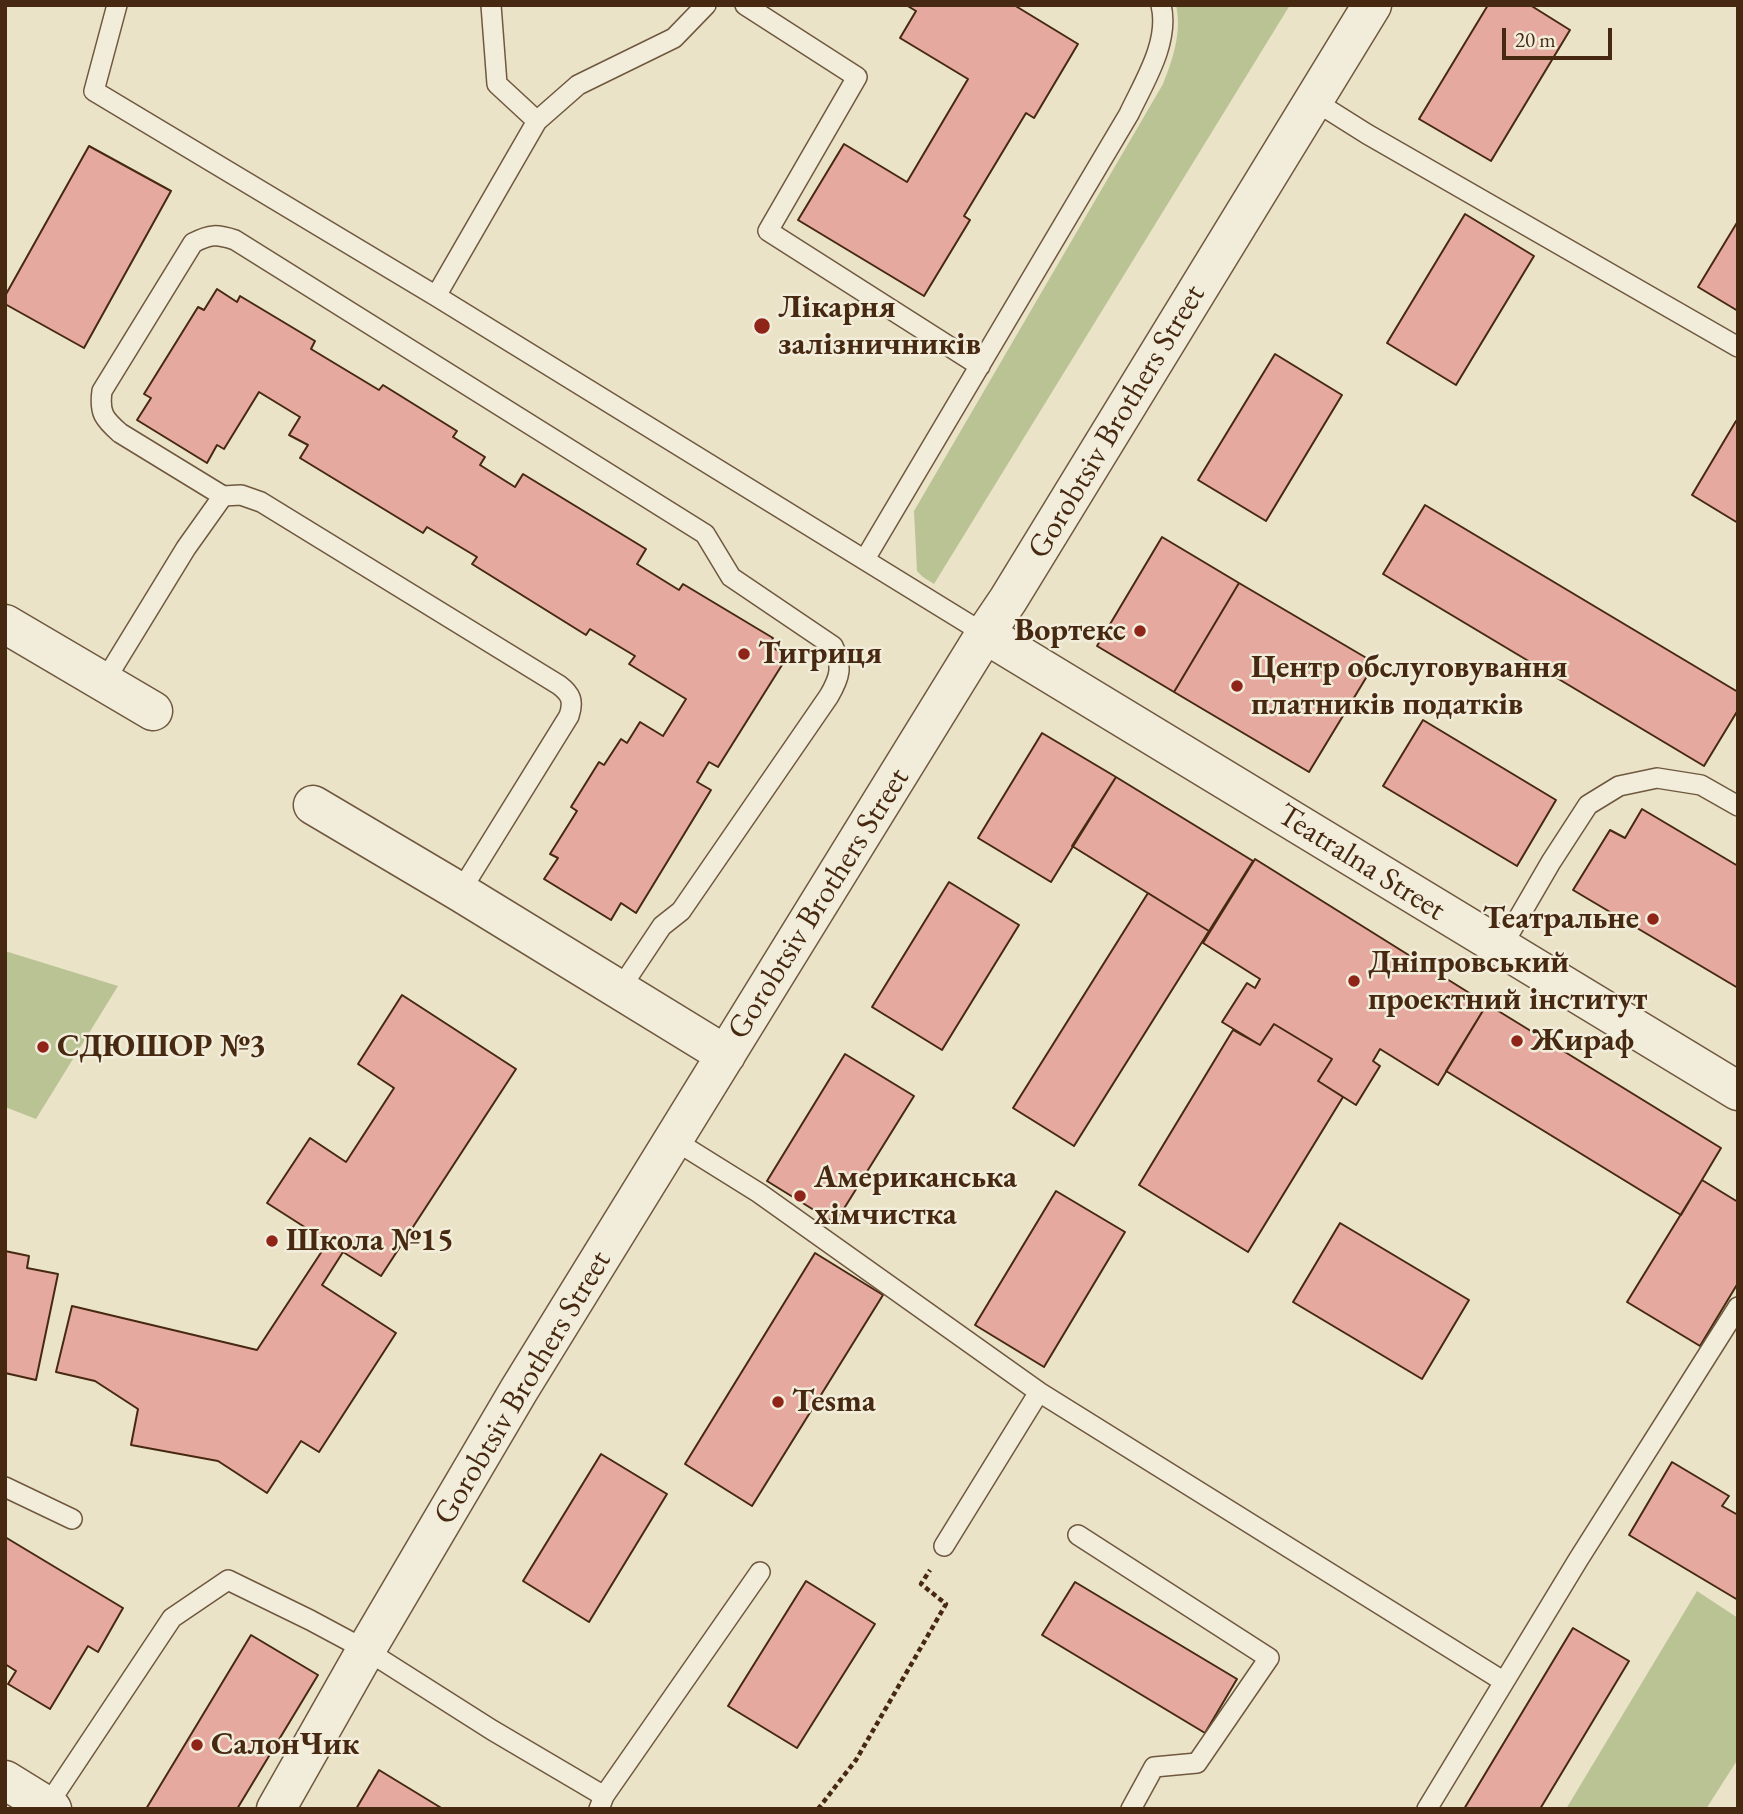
<!DOCTYPE html>
<html>
<head>
<meta charset="utf-8">
<style>
  body { margin:0 }
  #map { position:relative; width:1743px; height:1814px; overflow:hidden; background:#ebe3c8; font-family:"EB Garamond",serif }
  canvas { display:block }
  .frame { position:absolute; inset:0; border:7px solid #462910; pointer-events:none }
  .scale { position:absolute; left:1502px; top:28px; width:110px; height:32px; box-sizing:border-box; border:4px solid #462910; border-top:0; padding-left:9px; font-size:21px; line-height:24px; white-space:nowrap; color:#462910; -webkit-text-stroke:5px #f2eddb; paint-order:stroke }
</style>
</head>
<body>
<div id="map">
<canvas width="1743" height="1814"></canvas>
<div class="frame"></div>
<div class="scale">20 m</div>
</div>
<script>
const g = document.querySelector('canvas').getContext('2d');
g.lineJoin = 'round';
function fillPath(path, color) { g.fillStyle = color; g.fill(path, 'evenodd'); }
function stroke(path, color, width, dash) { g.strokeStyle = color; g.lineWidth = width; g.lineCap = dash ? 'butt' : 'round'; g.setLineDash(dash || []); g.stroke(path); }
function drawText(font, color, halo, rows, align = 'center') {
  g.font = font + ' "EB Garamond",serif'; g.lineWidth = 5; g.setLineDash([]); g.textBaseline = 'middle'; g.strokeStyle = halo; g.fillStyle = color; for (const [text, x, y, turn = 0] of rows) {
    g.save(); g.translate(x, y); g.rotate((+turn || 0) * Math.PI / 180); g.textAlign = isNaN(turn) ? turn : align; if (halo) g.strokeText(text, 0, 0); g.fillText(text, 0, 0); g.restore();
  }
}
const green = new Path2D(`
  M1176,5H1290L934,584L923,577L917,571L914,511L1163,84C1173,59 1182,32 1176,5Z
  M5,951L118,986L36,1119L5,1107Z
  M1697,1591L1738,1618V1759L1706,1809H1566Z`);
const building = new Path2D(`
  M906,5H1014L1078,44L1034,118L1026,113L964,216L970,220L924,296L798,220L844,144L907,182L968,79L900,38L916,11Z
  M1488,5H1530L1570,30L1491,161L1419,119Z
  M89,146L171,191L84,348L5,304V296Z
  M1465,214L1534,256L1456,385L1387,343Z
  M1738,221V311L1698,287Z
  M217,289L237,302L240,296L315,341L311,349L379,390L383,385L457,431L453,437L485,457L480,465L515,487L523,474L646,549L637,564L679,590L683,584L773,638L769,645L787,657L718,767L709,762L697,782L711,790L636,913L621,903L611,920L544,879L558,858L550,854L577,811L571,807L599,762L604,765L621,739L627,743L640,722L663,736L686,699L629,664L635,656L590,629L586,635L472,564L477,557L427,527L423,533L300,458L308,445L289,435L300,417L259,392L224,449L217,445L207,463L137,420L151,398L144,394L198,307L204,310Z
  M1275,354L1342,395L1266,521L1198,480Z
  M1736,421L1738,422V523L1692,495Z
  M1425,505L1738,692V710L1704,766L1383,574Z
  M1162,537L1239,583L1174,692L1097,646Z
  M1239,583L1375,663L1309,772L1174,692Z
  M1423,720L1556,800L1517,866L1383,786Z
  M1042,733L1116,777L1051,882L978,838Z
  M1116,777L1253,861L1209,931L1072,846Z
  M1642,809L1738,866V988L1573,890L1610,830L1625,838Z
  M1255,859L1487,1004L1438,1085L1380,1049L1373,1061L1380,1066L1356,1105L1318,1081L1332,1059L1274,1024L1260,1045L1222,1022L1247,983L1255,988L1260,979L1203,943Z
  M949,882L1019,925L942,1050L872,1007Z
  M1148,893L1209,931L1074,1146L1013,1108Z
  M402,995L516,1069L381,1276L343,1252L322,1285L396,1333L319,1452L301,1441L267,1493L218,1461L131,1445L138,1409L95,1381L56,1372L72,1306L257,1350L328,1242L267,1203L310,1138L346,1162L394,1088L358,1064Z
  M1487,1004L1721,1148L1681,1215L1446,1071Z
  M1274,1024L1332,1059L1318,1081L1343,1097L1248,1252L1139,1185L1233,1030L1260,1045Z
  M845,1054L914,1096L835,1223L767,1181Z
  M1702,1180L1738,1202V1283L1700,1346L1627,1302Z
  M1056,1191L1125,1232L1044,1367L975,1325Z
  M1340,1223L1469,1300L1422,1379L1293,1302Z
  M5,1251L29,1256L27,1268L58,1274L36,1380L5,1373Z
  M815,1253L883,1295L752,1506L685,1464Z
  M601,1454L667,1494L589,1622L523,1581Z
  M1672,1462L1729,1496L1722,1506L1738,1515V1600L1629,1535Z
  M5,1537L123,1608L98,1652L88,1646L50,1709L8,1684L16,1671L5,1664Z
  M806,1581L875,1624L797,1748L728,1706Z
  M1075,1582L1237,1679L1205,1733L1042,1635Z
  M1573,1628L1629,1661L1540,1809H1464Z
  M251,1635L318,1675L237,1809H146Z
  M379,1770L443,1809H356Z`);
const path = new Path2D(`
  M818,1809L856,1760L946,1604L921,1584L930,1570`);
const lane = new Path2D(`
  M117,5L94,91L436,296L985,634
  M491,5L497,84L537,121
  M745,5L857,77L768,231L980,366
  M1313,100L1367,134L1738,347
  M436,296L537,121L578,85L674,38L706,5
  M223,496L120,433C104,419 99,413 102,391L193,243C210,234 217,234 235,240L705,534L731,577L833,646C843,667 840,677 829,696L681,911L662,926L620,989
  M865,559L1129,114C1144,82 1170,42 1161,5
  M104,682L186,548L223,496L241,495L261,502L559,685C571,694 574,701 569,716L460,892
  M1501,948L1551,862L1588,805L1619,786L1657,778L1701,785L1738,806
  M674,1140L759,1193L1039,1392L944,1546
  M1039,1392L1503,1681
  M5,1487L72,1519
  M1078,1535L1269,1658L1197,1763L1154,1767L1131,1809
  M604,1796L760,1572
  M47,1806L172,1618L228,1580L310,1620L366,1650L492,1730L604,1796L599,1809
  M1427,1809L1578,1560L1738,1307`);
const street = new Path2D(`
  M5,624L153,711
  M985,634L1738,1091
  M313,805L460,892L726,1055
  M5,1780L52,1809
  M276,1809L366,1650L519,1390L985,634L1008,600L1372,5`);
const markers = [
  [762,326,9,"#8f2418"],
  [1140,631,7,"#8f2418"],
  [744,654,7,"#8f2418"],
  [1237,686,7,"#8f2418"],
  [1653,919,7,"#8f2418"],
  [1354,981,7,"#8f2418"],
  [1517,1041,7,"#8f2418"],
  [43,1047,7,"#8f2418"],
  [800,1196,7,"#8f2418"],
  [272,1241,7,"#8f2418"],
  [778,1402,7,"#8f2418"],
  [197,1745,7,"#8f2418"]
];
const poiNames = [
  ["Лікарня",778,308],
  ["залізничників",778,345],
  ["Вортекс",1126,631,"right"],
  ["Тигриця",758,654],
  ["Центр обслуговування",1251,668],
  ["платників податків",1251,705],
  ["Театральне",1639,919,"right"],
  ["Дніпровський",1368,963],
  ["проектний інститут",1368,1000],
  ["Жираф",1531,1041],
  ["СДЮШОР №3",57,1047],
  ["Американська",814,1178],
  ["хімчистка",814,1215],
  ["Школа №15",286,1241],
  ["Tesma",792,1402],
  ["СалонЧик",211,1745]
];
const streetNames = [
  ["Gorobtsiv Brothers Street",1117,422,-59],
  ["Teatralna Street",1361,863,32],
  ["Gorobtsiv Brothers Street",819,904,-58],
  ["Gorobtsiv Brothers Street",523,1388,-59]
];
fillPath(green, '#bac394');
fillPath(building, '#e5a99f');
stroke(building, '#462910', 2);
stroke(lane, '#6f583e', 22);
stroke(street, '#6f583e', 41);
stroke(path, '#462910', 4.5, [5, 3.5]);
stroke(lane, '#f2eddb', 19);
stroke(street, '#f2eddb', 38);
for (const [x, y, r, color] of markers) { const dot = new Path2D(); dot.arc(x, y, r, 0, 2 * Math.PI); g.fillStyle = color; g.fill(dot); stroke(dot, '#f2eddb', 2.5); }
drawText('bold 32px', '#462910', '#f2eddb', poiNames, 'left');
drawText('32px', '#462910', '#f2eddb', streetNames);
</script>
</body>
</html>
